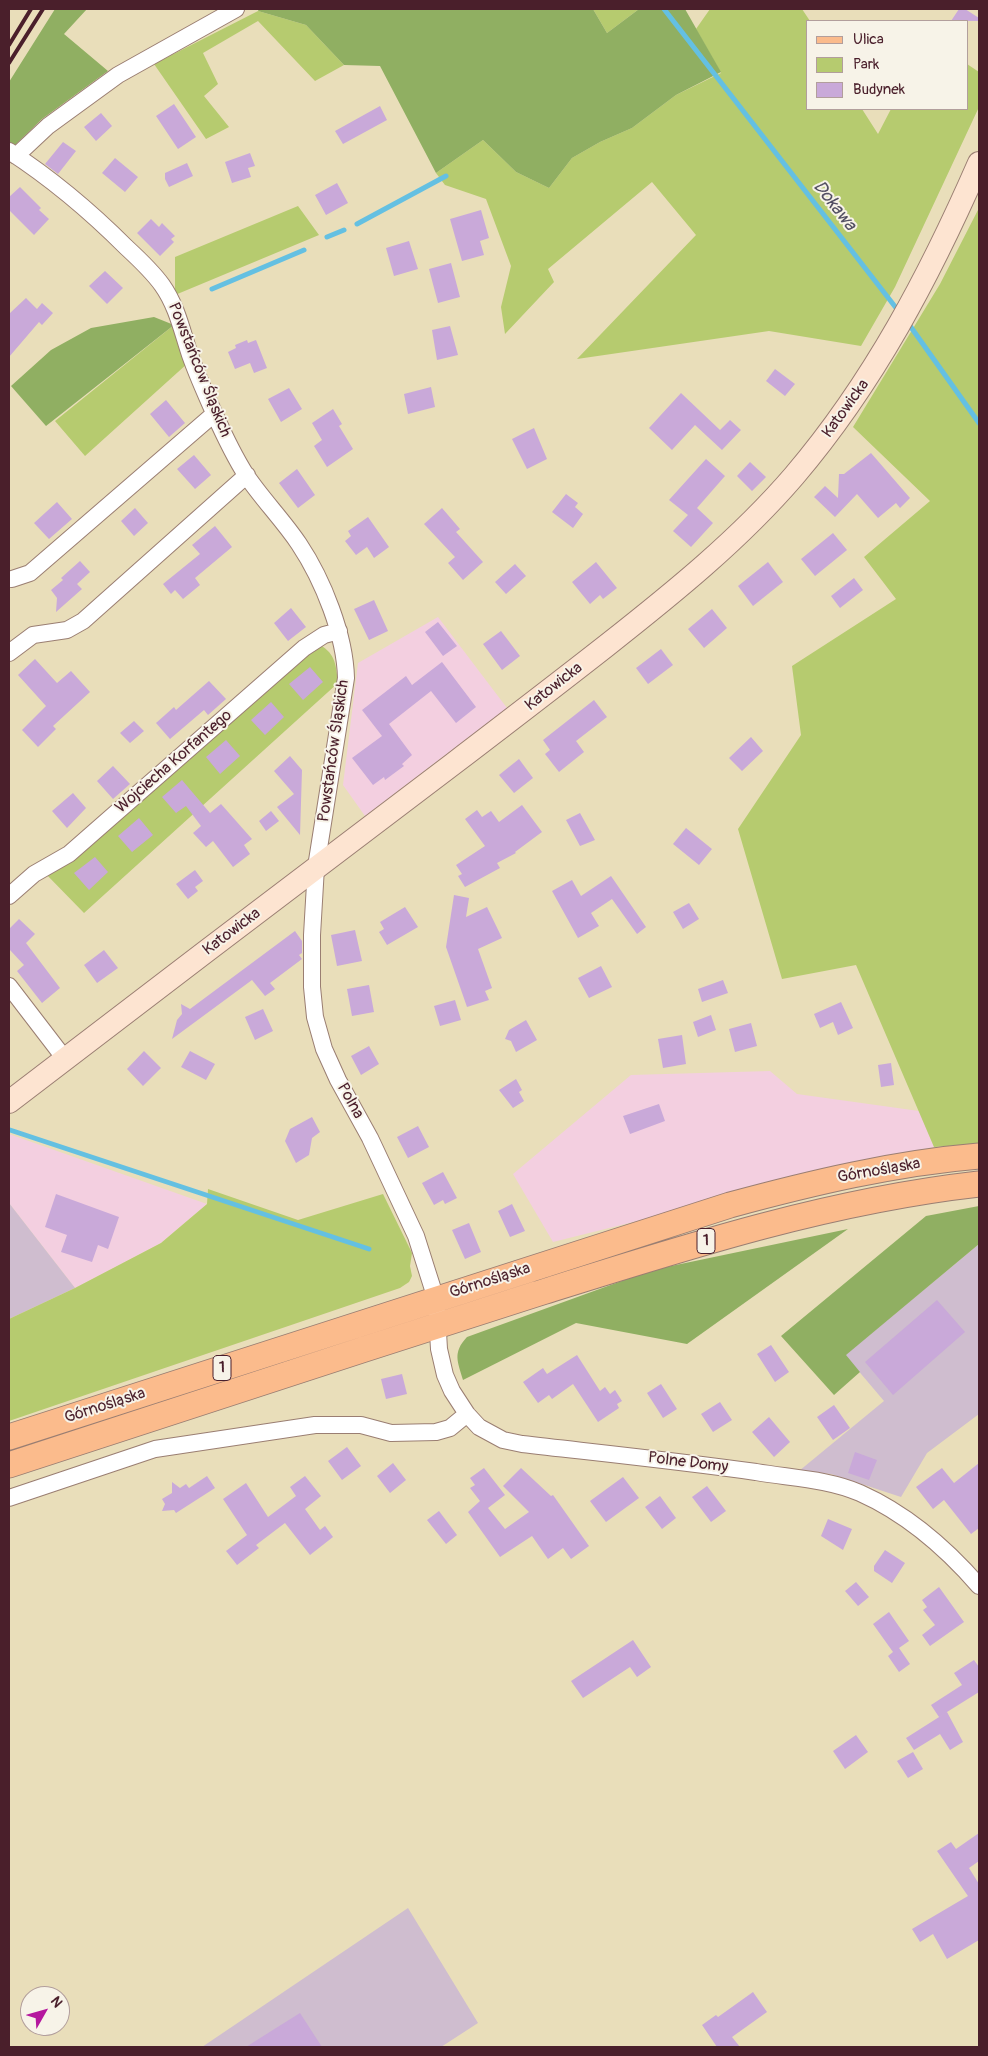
<!DOCTYPE html>
<html>
<head>
<meta charset="utf-8">
<style>
  body { margin:0 }
  #map { position:relative; width:988px; height:2056px; overflow:hidden; background:#e9deba; font-family:Pangolin,sans-serif }
  canvas { display:block }
  .frame { position:absolute; inset:0; border:10px solid #4a1f2b; pointer-events:none }
  .legend { position:absolute; left:806px; top:20px; width:162px; height:90px; box-sizing:border-box; background:#f7f3e8; border:1px solid #b29e9c; margin:0; padding:6px 9px; list-style:none; font-size:15px; color:#4a1f2b }
  .legend li { display:flex; align-items:center; gap:10px; height:25px }
  .legend b { width:25px; border:1px solid #b29e9c }
  .north { position:absolute; left:20px; top:1986px; width:50px; height:50px; box-sizing:border-box; background:#f7f3e8; border:1px solid #b29e9c; border-radius:50%; rotate:52deg; font-size:14px; font-weight:700; line-height:20px; text-align:center; color:#4a1f2b }
  .north::after { content:''; display:block; margin:auto; width:18px; height:22px; background:#b5179e; clip-path:polygon(50% 0,100% 100%,50% 72%,0 100%) }
</style>
</head>
<body>
<div id="map">
<canvas width="988" height="2056"></canvas>
<div class="frame"></div>
<ul class="legend">
<li><b style="height:6px;background:#fbbb8c"></b>Ulica</li>
<li><b style="height:14px;background:#b6cb6f"></b>Park</li>
<li><b style="height:14px;background:#c9a9d9"></b>Budynek</li>
</ul>
<div class="north">N</div>
</div>
<script>
const g = document.querySelector('canvas').getContext('2d');
g.lineJoin = 'round';
function fillPath(path, color) { g.fillStyle = color; g.fill(path, 'evenodd'); }
function stroke(path, color, width, dash) { g.strokeStyle = color; g.lineWidth = width; g.lineCap = dash ? 'butt' : 'round'; g.setLineDash(dash || []); g.stroke(path); }
function drawText(font, color, halo, rows, align = 'center') {
  g.font = font + ' Pangolin,sans-serif'; g.lineWidth = 4; g.setLineDash([]); g.textBaseline = 'middle'; g.strokeStyle = halo; g.fillStyle = color; for (const [text, x, y, turn = 0] of rows) {
    g.save(); g.translate(x, y); g.rotate((+turn || 0) * Math.PI / 180); g.textAlign = isNaN(turn) ? turn : align; if (halo) g.strokeText(text, 0, 0); g.fillText(text, 0, 0); g.restore();
  }
}
const built = new Path2D(`
  M438,617L507,708L365,816L343,785L358,663Z
  M770,1071L797,1094L919,1111L934,1147L553,1242L513,1174L631,1075Z
  M9,1134L207,1204L161,1243L75,1288L9,1203Z`);
const industrial = new Path2D(`
  M9,1203L75,1288L9,1319Z
  M979,1244V1414L927,1453L901,1497L831,1474L799,1471L884,1401L845,1355Z
  M408,1908L478,2023L441,2047H202Z`);
const green = new Path2D(`
  M593,9H639L607,33Z
  M710,9H802L810,21H807V109H862L878,134L891,109H967V64L979,72V107L895,287L861,346L769,331L577,359L696,235L652,182L548,269L554,282L505,334L501,307L511,266L486,199L445,185L436,173L483,140L516,172L549,188L572,158L600,142L632,128L676,95L721,73L696,29Z
  M258,11L306,25L344,65L315,81L258,21L203,53L218,84L204,96L229,127L206,139L154,64Z
  M298,206L319,235L175,295V257Z
  M979,208V1144L934,1147L856,965L782,979L738,829L801,735L792,666L896,599L864,557L930,501L853,427L940,284Z
  M174,325L188,363L85,456L55,421Z
  M320,645C336,654 336,666 338,683L84,913L43,871L305,650Z
  M208,1189L298,1220L383,1194L412,1253L410,1266L412,1276L409,1282L400,1288L9,1421V1319L75,1288L161,1243L207,1204Z`);
const forest = new Path2D(`
  M55,9H87L64,34L108,71L42,119L14,146L9,142V82Z
  M259,9H593L607,33L639,9H685L721,72L676,95L632,128L600,142L572,158L549,188L516,172L483,140L436,173L380,66L344,65L306,25L258,11Z
  M154,317L174,325L46,426L11,386L51,350L91,328Z
  M979,1206V1244L846,1355L860,1372L834,1395L781,1336L926,1216Z
  M848,1229L687,1344L576,1323L463,1380C458,1362 452,1353 467,1337L652,1270Z`);
const stream = new Path2D(`
  M664,9L900,313
  M357,224L446,176
  M327,237L344,230
  M212,289L304,250
  M908,323L979,423
  M10,1130L369,1249`);
const building = new Path2D(`
  M959,9H965L979,18V21H951Z
  M174,104L196,137L178,149L156,116Z
  M380,106L387,120L343,144L335,131Z
  M101,113L112,126L96,141L84,127Z
  M63,142L76,151L58,174L45,164Z
  M250,153L255,166L248,168L251,177L232,183L225,162Z
  M115,158L138,177L125,192L102,173Z
  M187,163L193,176L169,187L165,179V173Z
  M337,183L348,203L326,215L315,195Z
  M20,187L41,208L39,210L49,219L34,235L9,210V197Z
  M481,210L489,238L480,241L484,255L462,261L450,219Z
  M151,219L159,227L162,223L175,236L171,239L174,242L160,256L137,233Z
  M409,241L418,269L394,276L386,248Z
  M451,263L460,297L438,303L429,269Z
  M105,271L123,288L107,304L89,286Z
  M26,298L37,309L42,303L53,313L42,325L39,322L9,357V314Z
  M450,326L458,355L437,360L432,330Z
  M247,340L248,343L256,340L267,368L254,373L250,363L235,369L228,352L236,348L235,345Z
  M775,369L795,384L785,396L766,381Z
  M431,387L435,407L408,414L404,394Z
  M289,388L302,409L281,422L268,399Z
  M681,393L720,430L730,420L741,430L722,450L695,425L672,450L649,428Z
  M166,400L185,423L169,437L150,414Z
  M333,409L342,424L339,426L353,449L327,467L314,446L322,440L312,423Z
  M534,428L547,459L527,469L512,439Z
  M871,453L910,498L900,508L896,503L878,518L857,494L835,517L814,497L825,486L838,498L839,474H844Z
  M194,455L211,475L195,489L177,469Z
  M706,459L725,476L697,508L713,523L691,547L673,531L688,515L669,500Z
  M750,462L766,477L752,491L737,476Z
  M297,469L315,495L298,508L279,483Z
  M566,494L578,503L575,507L583,514L573,528L552,512Z
  M57,502L72,519L49,539L34,523Z
  M135,508L148,523L134,536L121,521Z
  M442,508L460,529L456,532L483,562L463,580L448,563L455,557L424,524Z
  M368,517L389,547L374,558L367,547L356,555L345,541L351,536L348,531Z
  M215,526L232,547L195,578L200,585L183,599L175,590L171,594L163,584L200,554L192,545Z
  M833,533L847,550L815,576L801,559Z
  M80,561L90,572L77,584L82,589L56,612L57,598L51,590L63,580L61,578Z
  M596,562L617,588L603,599L600,595L590,604L572,582Z
  M768,562L783,582L753,606L738,586Z
  M515,564L526,576L506,594L495,582Z
  M854,578L863,590L840,608L831,596Z
  M374,600L388,631L369,640L354,609Z
  M291,608L306,627L288,641L274,623Z
  M712,609L727,628L704,648L688,629Z
  M438,622L457,646L443,656L425,632Z
  M501,631L520,656L502,670L483,644Z
  M661,649L673,665L648,684L636,668Z
  M35,659L57,683L71,671L90,692L53,726L56,729L38,747L22,730L46,706L18,675Z
  M442,662L476,707L456,723L431,691L389,724L412,755L402,764L404,766L385,780L384,777L373,785L352,758L382,736L362,710L406,676L412,685Z
  M310,667L323,682L303,700L289,684Z
  M209,681L226,699L208,715L204,710L170,739L156,723L174,707L176,710Z
  M594,700L607,717L576,741L584,752L559,772L545,754L550,750L543,740Z
  M271,702L284,717L265,735L251,720Z
  M134,721L144,731L130,743L120,733Z
  M751,737L763,751L742,771L729,758Z
  M226,740L240,756L220,774L206,757Z
  M290,756L302,770L300,835L277,807L294,794L274,771Z
  M519,759L533,778L514,793L499,775Z
  M113,766L130,784L113,799L97,781Z
  M182,780L210,813L221,804L252,839L244,845L250,854L233,867L213,841L206,847L193,833L201,826L186,806L176,813L162,797Z
  M73,793L86,808L67,828L52,811Z
  M522,805L542,832L515,852L516,853L497,863L500,868L465,887L458,876L462,874L456,865L485,846L465,819L477,810L482,817L491,811L499,822Z
  M271,811L279,821L266,831L259,821Z
  M580,813L595,840L580,846L566,820Z
  M139,818L153,835L132,852L118,836Z
  M686,828L712,849L699,865L673,844Z
  M95,857L108,872L89,890L74,873Z
  M195,870L203,881L195,887L198,891L188,899L176,884Z
  M611,876L646,927L637,934L612,899L591,913L599,926L578,938L552,891L572,880L581,896Z
  M454,895L469,898L466,917L487,907L502,938L478,949L492,988L485,991L489,1000L467,1007L446,947Z
  M689,903L699,919L683,929L673,912Z
  M405,907L418,927L387,945L379,932L384,929L380,922Z
  M19,919L35,934L26,943L60,988L42,1003L17,971L24,965L9,949V929Z
  M355,930L362,961L337,966L331,935Z
  M295,931L302,941V953L299,955L302,959L270,983L275,989L265,996L252,980L172,1039L177,1020L182,1014L181,1004L190,1009Z
  M104,950L118,968L97,983L84,965Z
  M601,966L612,987L589,998L578,978Z
  M723,980L728,993L702,1002L698,989Z
  M369,985L374,1012L352,1016L347,989Z
  M455,1000L461,1020L440,1026L434,1006Z
  M841,1002L853,1028L838,1035L833,1022L820,1028L814,1014Z
  M263,1009L273,1031L255,1040L245,1017Z
  M711,1015L716,1030L698,1037L693,1022Z
  M526,1020L537,1040L516,1052L511,1041L505,1039L509,1030Z
  M751,1023L757,1046L735,1052L729,1029Z
  M682,1035L686,1064L663,1068L658,1039Z
  M369,1046L379,1064L361,1075L351,1056Z
  M144,1051L161,1068L143,1086L127,1069Z
  M190,1051L215,1064L206,1080L181,1067Z
  M891,1063L894,1085L881,1087L878,1065Z
  M516,1079L522,1090L519,1092L524,1101L513,1108L499,1090Z
  M659,1104L665,1121L630,1134L623,1116Z
  M312,1117L320,1132L312,1138L309,1155L296,1163L285,1141L290,1129Z
  M418,1126L429,1147L408,1158L397,1137Z
  M443,1172L457,1198L445,1204L443,1200L434,1205L422,1183Z
  M56,1194L119,1217L108,1249L98,1245L92,1262L61,1252L67,1235L45,1227Z
  M512,1204L525,1231L510,1237L498,1211Z
  M469,1223L481,1252L465,1259L452,1230Z
  M937,1300L965,1332L893,1395L865,1362Z
  M771,1345L789,1372L775,1382L757,1354Z
  M577,1355L600,1391L605,1387L610,1394L615,1390L622,1401L617,1404L619,1408L598,1422L573,1384L552,1399L549,1395L538,1403L523,1382L543,1368L547,1374Z
  M402,1374L407,1394L386,1399L381,1379Z
  M661,1384L677,1409L663,1418L647,1393Z
  M720,1402L732,1420L713,1432L701,1414Z
  M834,1405L850,1428L833,1440L817,1417Z
  M769,1417L790,1442L774,1457L752,1432Z
  M347,1447L361,1466L342,1480L328,1461Z
  M855,1452L877,1460L869,1480L848,1473Z
  M393,1463L406,1480L390,1493L377,1476Z
  M979,1463V1528L971,1534L944,1500L933,1509L916,1487L942,1468L954,1483Z
  M484,1468L505,1495L488,1508L505,1529L529,1512L503,1486L521,1468L551,1496L553,1495L589,1546L571,1559L563,1548L548,1559L532,1536L500,1557L468,1512L480,1501L470,1488L475,1485L470,1478Z
  M207,1476L215,1488L176,1513L174,1510L162,1511L165,1504L162,1499L172,1493V1482L180,1488L186,1484L189,1488Z
  M305,1476L321,1496L305,1509L320,1530L325,1526L333,1537L310,1555L285,1523L256,1545L259,1548L237,1565L226,1551L247,1535L223,1499L246,1483L268,1517L296,1496L290,1487Z
  M623,1477L639,1498L606,1522L590,1501Z
  M707,1486L726,1511L711,1522L692,1497Z
  M660,1496L676,1518L662,1529L645,1507Z
  M439,1511L457,1535L446,1544L427,1520Z
  M828,1519L852,1529L843,1550L821,1536Z
  M885,1550L905,1563L892,1583L874,1571V1566Z
  M856,1582L869,1597L858,1606L845,1591Z
  M939,1587L964,1622L930,1646L922,1635L935,1625L923,1610L927,1607L922,1600Z
  M889,1612L909,1641L899,1648L910,1664L899,1672L888,1656L893,1652L873,1624Z
  M633,1640L651,1667L637,1677L630,1667L583,1698L571,1681Z
  M974,1660L979,1667V1692L939,1717L931,1705L962,1685L954,1673Z
  M947,1712L963,1742L950,1750L940,1734L914,1750L906,1738Z
  M856,1735L868,1752L845,1769L833,1751Z
  M913,1752L923,1769L908,1778L897,1761Z
  M979,1833V1861L969,1868L979,1884V1940L947,1959L933,1934L920,1942L912,1929L968,1896L937,1851L951,1842L956,1849Z
  M753,1992L767,2012L732,2037L740,2047H717L702,2025L716,2015L718,2017Z
  M300,2013L322,2047H246L276,2028Z`);
const street = new Path2D(`
  M9,151C52,179 90,211 126,247C139,259 152,271 162,285C177,306 182,331 190,355C197,375 206,395 215,415C224,435 234,456 246,475C262,499 283,520 299,544C323,580 345,635 346,678L316,867L312,935V987L315,1017L324,1049L338,1080L370,1138L416,1236L436,1299L439,1349L445,1375L452,1391L467,1414L479,1427L503,1440L522,1444C600,1453 678,1461 756,1472C791,1478 828,1479 860,1493C907,1514 946,1548 979,1586
  M16,156L48,126L118,75L236,9
  M12,579L30,573L214,414
  M9,653L33,635L67,630L83,621L247,475
  M9,896L34,874L69,854L304,648L324,635L339,631
  M9,986L65,1059
  M9,1498L155,1449L315,1425H361L391,1433L436,1432L450,1428L467,1414`);
const secondary = new Path2D(`
  M9,1102C157,989 304,876 453,764C504,725 555,686 606,646C672,594 739,540 794,476C874,382 930,275 979,163`);
const primary = new Path2D(`
  M9,1437L730,1205C811,1183 895,1163 979,1156
  M9,1465C184,1408 360,1350 536,1294C682,1248 827,1201 979,1184`);
const rail = new Path2D(`
  M9,45L31,9
  M9,63L43,9`);
const shields = [
  [706,1241,18],
  [222,1368,18]
];
const shieldNames = [
  ["1",706,1241],
  ["1",222,1368]
];
const streetNames = [
  ["Powstańców Śląskich",199,370,68],
  ["Katowicka",846,409,-54],
  ["Katowicka",554,687,-38],
  ["Powstańców Śląskich",334,751,-82],
  ["Wojciecha Korfantego",174,762,-41],
  ["Katowicka",232,932,-37],
  ["Polna",350,1101,61],
  ["Górnośląska",879,1171,-10],
  ["Górnośląska",490,1281,-18],
  ["Górnośląska",105,1406,-18],
  ["Polne Domy",688,1463,7]
];
const waterNames = [
  ["Dokawa",834,206,52]
];
fillPath(built, '#f3cfe0');
fillPath(industrial, '#cfbdcf');
fillPath(green, '#b6cb6f');
fillPath(forest, '#90af62');
stroke(stream, '#64c0e2', 5);
fillPath(building, '#c9a9d9');
stroke(street, '#9a7e72', 18);
stroke(secondary, '#9a7e72', 24);
stroke(primary, '#9a7e72', 27);
stroke(street, '#fff', 16);
stroke(secondary, '#fde4d1', 22);
stroke(primary, '#fbbb8c', 25);
stroke(rail, '#4a1f2b', 4);
for (const [x, y, w] of shields) { const box = new Path2D(); box.roundRect(x - w / 2, y - 12.5, w, 25, 4); g.fillStyle = '#f7f3e8'; g.fill(box); stroke(box, '#4a1f2b', 1); }
drawText('bold 15px', '#4a1f2b', null, shieldNames);
drawText('16px', '#4a1f2b', '#f7f3e8', streetNames);
drawText('italic 18px', '#524f62', '#f7f3e8', waterNames);
</script>
</body>
</html>
